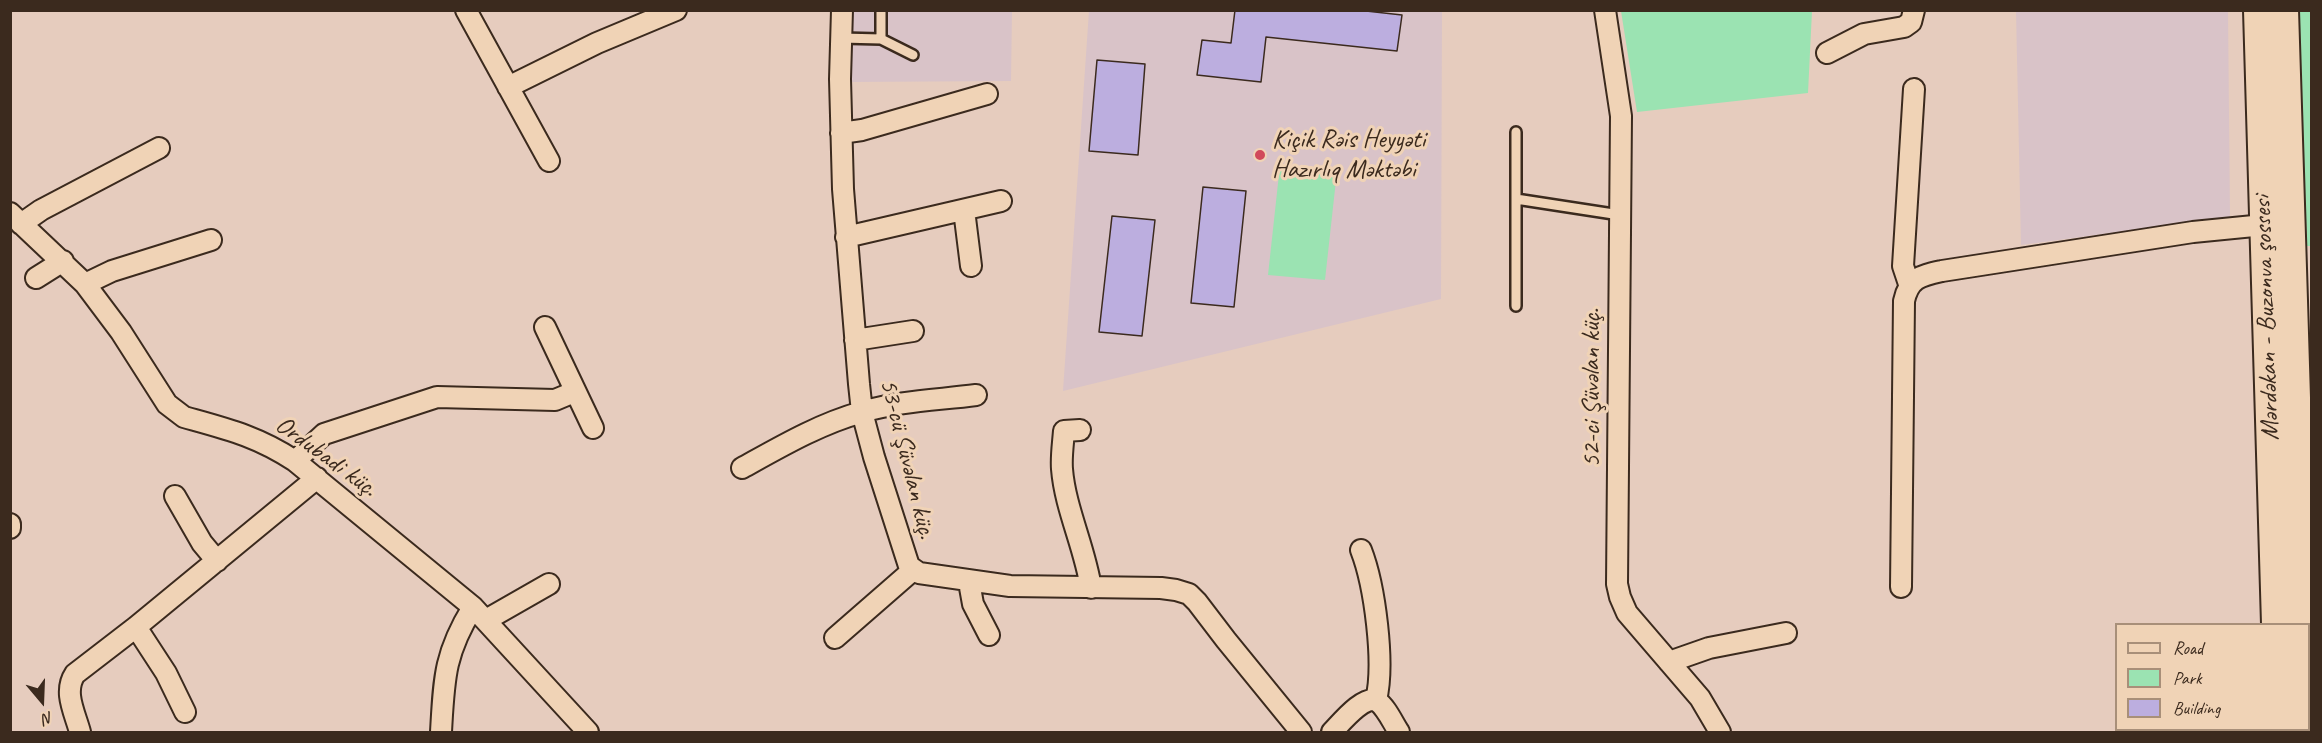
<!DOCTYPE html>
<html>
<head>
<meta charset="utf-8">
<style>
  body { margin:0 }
  #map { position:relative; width:2322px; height:743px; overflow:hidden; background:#e6ccbe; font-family:Caveat,sans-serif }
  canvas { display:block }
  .frame { position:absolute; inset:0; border:12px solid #3b2a1e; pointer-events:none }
  .legend { position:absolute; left:2115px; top:623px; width:195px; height:108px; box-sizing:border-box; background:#f0d3b6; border:2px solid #a88f79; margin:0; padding:8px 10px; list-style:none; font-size:18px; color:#3b2a1e }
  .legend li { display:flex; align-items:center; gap:12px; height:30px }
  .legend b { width:30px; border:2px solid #a88f79 }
  .north { position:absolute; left:12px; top:671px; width:60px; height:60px; -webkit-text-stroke:4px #f0d3b6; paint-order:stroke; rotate:161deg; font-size:16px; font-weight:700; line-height:24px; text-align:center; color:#3b2a1e }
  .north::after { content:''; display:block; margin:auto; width:21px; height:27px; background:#3b2a1e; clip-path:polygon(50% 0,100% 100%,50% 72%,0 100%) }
</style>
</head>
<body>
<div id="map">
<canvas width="2322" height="743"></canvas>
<div class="frame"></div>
<ul class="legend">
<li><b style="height:8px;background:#f0d3b6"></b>Road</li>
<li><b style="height:16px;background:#9be3b2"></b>Park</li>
<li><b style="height:16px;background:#bcaedf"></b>Building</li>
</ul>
<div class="north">N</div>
</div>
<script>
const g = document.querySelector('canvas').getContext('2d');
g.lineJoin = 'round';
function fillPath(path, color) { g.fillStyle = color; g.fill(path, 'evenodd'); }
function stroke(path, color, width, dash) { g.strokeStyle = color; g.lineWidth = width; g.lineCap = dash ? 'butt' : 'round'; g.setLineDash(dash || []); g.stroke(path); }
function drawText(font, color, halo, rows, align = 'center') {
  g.font = font + ' Caveat,sans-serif'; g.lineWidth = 6; g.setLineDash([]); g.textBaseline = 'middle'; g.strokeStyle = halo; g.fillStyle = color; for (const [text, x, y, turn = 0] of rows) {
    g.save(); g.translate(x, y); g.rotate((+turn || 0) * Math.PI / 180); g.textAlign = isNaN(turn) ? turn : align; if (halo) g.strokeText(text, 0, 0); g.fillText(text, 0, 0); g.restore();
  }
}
const built = new Path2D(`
  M848,11H1012L1011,81L848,82Z
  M1089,11H1442L1441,299L1063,391Z
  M2016,11H2228L2230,217L2021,245Z`);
const green = new Path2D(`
  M1621,11H1812L1808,93L1637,112Z
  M2298,11H2311V246H2307Z
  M1280,165L1337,171L1325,280L1268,275Z`);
const building = new Path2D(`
  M1235,10H1357L1402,15L1397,51L1266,37L1261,82L1197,75L1202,40L1231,43Z
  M1097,60L1145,64L1138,155L1089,151Z
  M1203,187L1246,191L1234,307L1191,303Z
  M1112,216L1155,220L1142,336L1099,332Z`);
const service = new Path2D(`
  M841,38L881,39V10
  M881,39L913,55
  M1516,132V306
  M1516,199L1620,215`);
const minor = new Path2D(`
  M466,10L549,161
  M842,10L840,79L843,189L859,384L862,412L874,457L909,566L919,573L1010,586L1161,588L1176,590L1189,594L1197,602L1226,640L1301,732
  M1605,10L1621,116L1617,584L1620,597L1627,613L1700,698L1720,732
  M1827,53L1864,34L1904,27L1911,22L1914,10
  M508,87L597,43L676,10
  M841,133L862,130L987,94
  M964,210L971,266
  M10,213L85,284L121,332L167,404L184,417C227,429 257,436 295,461L473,607L588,732
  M21,224L41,210L159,148
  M846,237L1001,201
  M36,278L63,261
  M85,284L112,271L211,240
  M1909,284L1903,266L1914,89
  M545,327L593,428
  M855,340L913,331
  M1080,430L1064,431C1063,444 1061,457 1062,469C1065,508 1085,548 1091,588
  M295,461L324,434L437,397L555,400L574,392
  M742,468C780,447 819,424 862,412C899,401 938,400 976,395
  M175,496L202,543L217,561
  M10,524V528
  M1361,550C1375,586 1385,664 1376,700
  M969,582L973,604L989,635
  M1901,587L1904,301C1909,278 1920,276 1942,271L2193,232L2264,225
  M486,620L549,584
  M136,627L166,673L185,712
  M835,638L913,570
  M1669,662L1709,648L1786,633
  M80,732C75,713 63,692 75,674L136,627L317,478
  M441,732C444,679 444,654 473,607
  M1332,732C1340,724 1364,694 1377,701C1386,707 1393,723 1399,732`);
const primary = new Path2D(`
  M2259,10L2277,624
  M2283,10L2302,624
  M2280,730V732
  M2305,730V732`);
const markers = [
  [1260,155,6,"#d1495b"]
];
const poiNames = [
  ["Kiçik Rəis Heyyəti",1272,140],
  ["Hazırlıq Məktəbi",1272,170]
];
const streetNames = [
  ["Mərdəkan - Buzonva şossesi",2267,318,-92],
  ["52-ci Şüvəlan küç.",1592,388,-90],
  ["Ordubadi küç.",326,457,36],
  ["53-cü Şüvəlan küç.",907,459,76]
];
fillPath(built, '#d9c3c8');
fillPath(green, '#9be3b2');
fillPath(building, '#bcaedf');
stroke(building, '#3b2a1e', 1.5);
stroke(service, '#3b2a1e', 14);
stroke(minor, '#3b2a1e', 24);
stroke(primary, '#3b2a1e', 34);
stroke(service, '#f0d3b6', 9);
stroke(minor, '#f0d3b6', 20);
stroke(primary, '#f0d3b6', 30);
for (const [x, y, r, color] of markers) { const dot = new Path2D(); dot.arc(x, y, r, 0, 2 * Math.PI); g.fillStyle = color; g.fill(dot); stroke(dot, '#f0d3b6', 2); }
drawText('26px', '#3b2a1e', '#f0d3b6', poiNames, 'left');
drawText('26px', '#3b2a1e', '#f0d3b6', streetNames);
</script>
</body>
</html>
